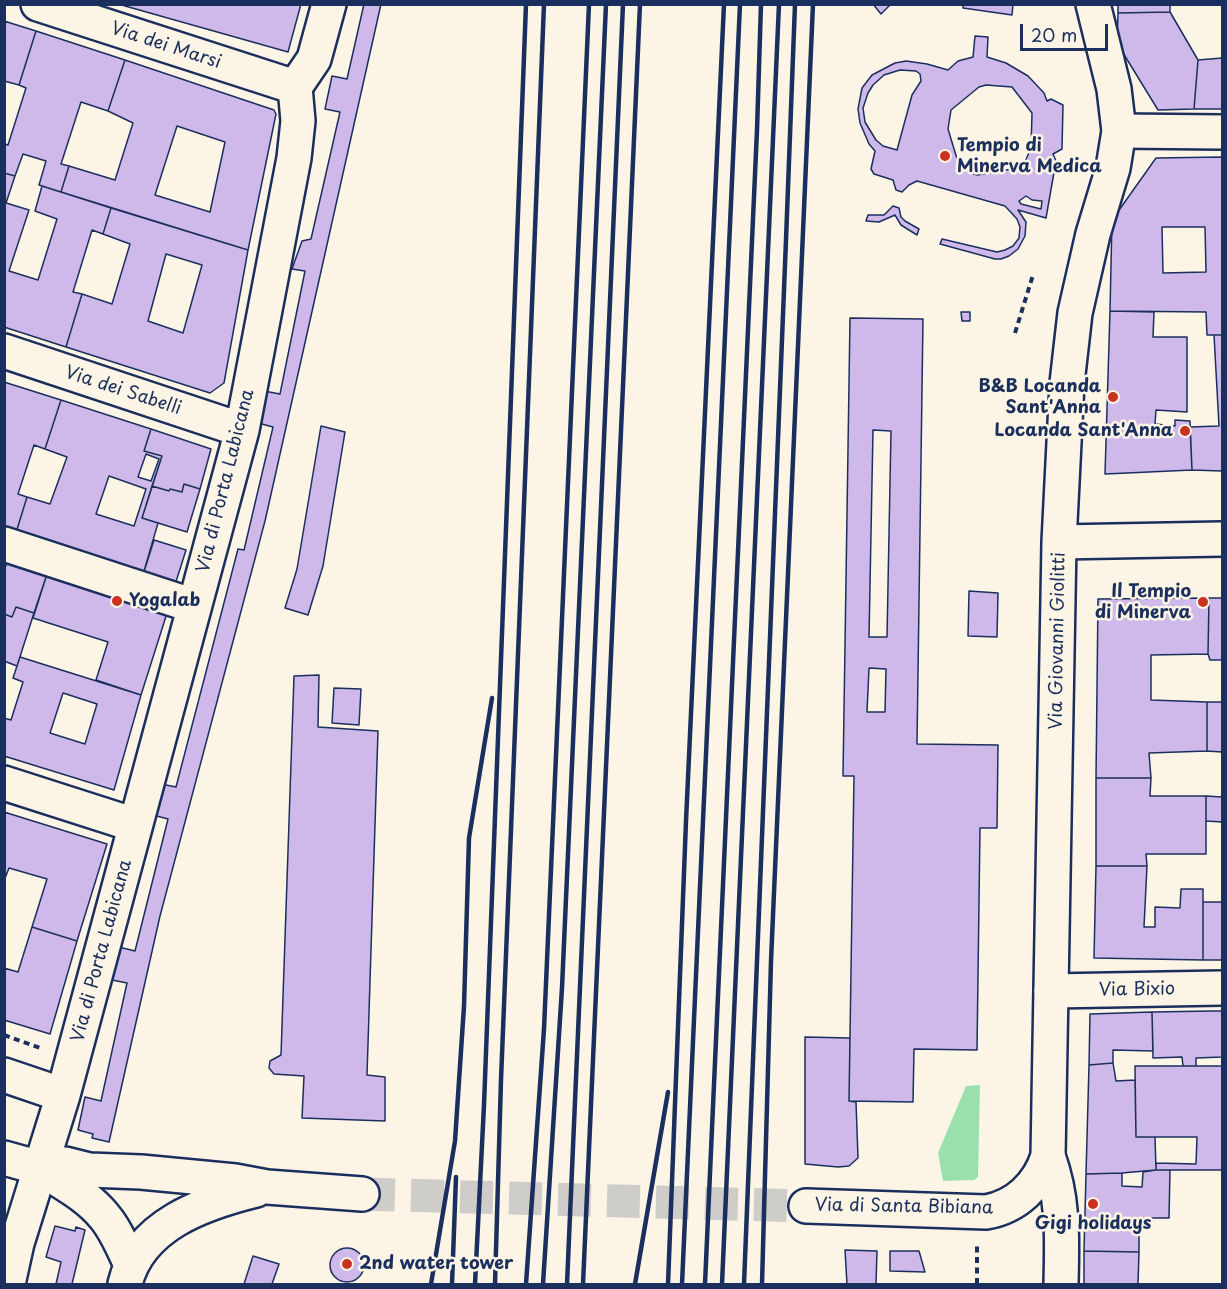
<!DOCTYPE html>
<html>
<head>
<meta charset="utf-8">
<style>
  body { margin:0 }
  #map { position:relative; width:1227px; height:1289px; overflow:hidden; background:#fcf5e5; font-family:"Playpen Sans",sans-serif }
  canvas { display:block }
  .frame { position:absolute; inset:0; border:6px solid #1b2f5e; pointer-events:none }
  .scale { position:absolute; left:1020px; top:24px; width:88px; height:27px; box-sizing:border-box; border:3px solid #1b2f5e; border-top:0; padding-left:8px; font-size:18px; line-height:21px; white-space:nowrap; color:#1b2f5e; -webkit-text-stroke:4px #fcf5e5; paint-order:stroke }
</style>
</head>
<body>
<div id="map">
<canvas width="1227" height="1289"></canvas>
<div class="frame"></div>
<div class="scale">20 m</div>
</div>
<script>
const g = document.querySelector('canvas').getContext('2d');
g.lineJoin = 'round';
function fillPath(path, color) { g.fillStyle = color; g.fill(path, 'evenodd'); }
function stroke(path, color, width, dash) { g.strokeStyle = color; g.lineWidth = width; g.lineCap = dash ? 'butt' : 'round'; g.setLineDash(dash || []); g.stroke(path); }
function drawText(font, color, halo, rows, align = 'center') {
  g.font = font + ' "Playpen Sans",sans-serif'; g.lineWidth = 5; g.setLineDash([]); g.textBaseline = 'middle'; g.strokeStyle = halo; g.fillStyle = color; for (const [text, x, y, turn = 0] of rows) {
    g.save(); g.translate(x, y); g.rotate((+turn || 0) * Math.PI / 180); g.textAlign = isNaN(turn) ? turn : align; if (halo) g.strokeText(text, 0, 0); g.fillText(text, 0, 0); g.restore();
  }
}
const green = new Path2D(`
  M980,1085L978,1177L974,1180L943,1181L938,1153L966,1086Z`);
const building = new Path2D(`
  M118,4H301L288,52Z
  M364,4H381L265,521L160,916L109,1142L92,1138L93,1134L78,1130L85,1097L101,1101L127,983L112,980L119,947L135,951L168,819L153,815L161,784L176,787L238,549L244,550L273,427L258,423L264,391L280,394L305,271L292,269L302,241L311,239L340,112L325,109L332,76L347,79Z
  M873,4H891L881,14Z
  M963,4H1013L1012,15L963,8Z
  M1118,4H1170V12L1118,13Z
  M1170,12L1198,60L1194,109L1158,110L1117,43L1118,13Z
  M4,21L36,31L19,85L4,81Z
  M36,31L125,60L108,111L81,102L61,164L69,166L61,192L39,185L46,161L23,154L15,176L4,173V144L8,145L26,88L19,85Z
  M975,36L988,37L987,57L1006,63L1028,76L1044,93L1047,101L1051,99L1063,105L1062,149L1053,154L1056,161L1046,218L1018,210L1026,222L1025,236L1018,249L1009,256L1001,259H995L940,244L942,239L997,252L1005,250L1013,246L1019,238L1020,227L1017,219L1005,206L917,181L909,185L902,192L896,190L893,180L874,174L871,169L875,151L869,144L860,123L858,109L862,88L872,75L895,63L906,61L927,64L948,70L958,61L973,57ZM900,70L916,71L920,74L921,81L912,95L897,150L883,146L876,140L865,122L863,108L868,93L873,85L884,75ZM986,85L1012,87L1032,113L1031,148L1024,164L1018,168L977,175L969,172L958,162L948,129L951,110L979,87ZM1026,196L1032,200L1042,201L1041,209L1021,204L1019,201Z
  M1222,58V109H1194L1198,60Z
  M125,60L274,110L276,114L248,250L61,192L69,166L115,180L133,123L108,111ZM177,126L225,142L210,212L155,195Z
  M1222,157V335H1207L1206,312L1110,311L1112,220L1156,158ZM1162,227H1205L1206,272L1163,273Z
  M4,173L15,176L6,203L29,210L9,271L38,280L57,219L35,211L42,186L111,208L103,234L92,230L73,292L82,294L66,347L4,327Z
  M893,206L899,208L901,217L905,221L919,229L917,235L901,225L895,215L879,222L866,221L868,215H884Z
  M111,208L248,250L224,383L210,393L66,347L82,294L112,304L130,244L103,234ZM166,254L202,265L183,333L148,321Z
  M1110,311L1154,312L1153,337H1187V412L1156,410L1155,424L1175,426V420L1190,421L1192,470L1105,474Z
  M961,312H970V321H962Z
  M850,318L923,319L917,744L998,745L997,828H980L977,1050L914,1049L913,1102L849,1101L854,776H843ZM873,430L891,431L887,637H869ZM869,668L886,669L885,712H867Z
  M1214,335H1222V471L1192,470L1190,427L1219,426Z
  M4,382L61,400L45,449L34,445L18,494L27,497L15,536L4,532Z
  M61,400L151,429L144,451L162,456L142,518L158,523L142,578L15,536L27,497L50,504L67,457L45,449ZM146,454L159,459L151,481L138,477ZM109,476L146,489L134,526L96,514Z
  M321,426L345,432L323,566L308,615L285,608L297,569Z
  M151,429L211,449L200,489L184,484L182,492L170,489L169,491L152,486L162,456L144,451Z
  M184,484L200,489L187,532L142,518L152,486L169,491L170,489L182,492Z
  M154,540L186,550L174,588L142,578Z
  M9,557L48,571L34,613L16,607L12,617L4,614V571Z
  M48,571L168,610L141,695L96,680L108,642L33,618Z
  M969,591L998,593L997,637L968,636Z
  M1209,598L1208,654L1151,655V700L1207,702V751L1149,753L1151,778H1096L1098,599Z
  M1209,598H1222V660H1210L1208,654Z
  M16,607L34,613L17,666L4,661V614L12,617Z
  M20,657L141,695L114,790L4,756V718L11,720L23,682L13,678ZM63,693L97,704L85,744L50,733Z
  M319,675L318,727L378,731L367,1075L385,1077V1121L302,1118L304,1076L274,1074L269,1068L270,1061L281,1055L294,676Z
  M334,688L361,689L359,725L332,723Z
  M1207,702H1222V752L1207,751Z
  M1096,778H1151L1150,796H1206V854H1146L1147,866H1096Z
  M1206,796L1222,797V822L1206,821Z
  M4,812L107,844L77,941L32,927L47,879L9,868L4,881Z
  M1096,866H1147L1144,927H1155V907L1180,908L1181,889H1203V960L1094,958Z
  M1203,902H1222V960H1203Z
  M32,927L77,941L50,1034L4,1020V968L18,972Z
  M1211,1011H1222V1057L1196,1058V1066H1183L1182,1057L1153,1058L1152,1012Z
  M1152,1012L1153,1051L1113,1050V1063L1089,1065L1090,1014Z
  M805,1037L850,1038L849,1101L856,1102L858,1158L849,1166L838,1167L805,1164Z
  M1113,1063L1116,1081L1135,1080L1136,1137H1155L1156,1170L1122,1173L1086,1174L1089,1065Z
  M1135,1066H1222V1170H1156V1163L1196,1164L1197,1137H1136Z
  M1156,1170H1170L1169,1218H1139V1252L1084,1251L1086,1174L1122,1173V1186L1142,1187L1143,1172Z
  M55,1226L75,1231L76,1227L85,1230L72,1284H56L61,1262L46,1257Z
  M330 1265a17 17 0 1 1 34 0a17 17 0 1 1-34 0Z
  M845,1250L877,1251L876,1284H847Z
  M890,1251H919L925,1272L890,1271Z
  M1084,1251L1139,1252L1138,1284H1084Z
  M253,1256L279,1264L272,1284H244Z`);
const secondaryTunnel = new Path2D(`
  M362,1194L806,1206`);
const path = new Path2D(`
  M1015,333L1033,275
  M4,1035L43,1049
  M977,1284V1243`);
const minor = new Path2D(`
  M38,4L295,87
  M1119,131L1222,132
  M4,351L242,430
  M4,544L194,606
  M4,783L135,825
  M1051,991L1222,988
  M4,1075L63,1095
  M1048,1156C1064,1200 1062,1238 1061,1284
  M4,1239L17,1243L63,1095L242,430L294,158L298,121L295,87L314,59L329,4
  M8,1284L17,1243`);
const tertiary = new Path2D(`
  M40,1168C62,1183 87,1195 104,1216C116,1230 123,1248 131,1265`);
const secondary = new Path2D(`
  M1059,542L1222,539
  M4,1158L40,1168L51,1165L65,1164L89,1170L141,1172L235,1181L267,1187L362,1194
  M806,1206L986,1212C1016,1207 1039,1185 1048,1156L1059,542L1067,383L1075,313L1093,234L1113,168L1119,131L1114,89L1093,4
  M125,1284C139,1225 203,1203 256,1190`);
const rail = new Path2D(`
  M431,1284L455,1141L464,1006L469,838L492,698
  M452,1284L456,1177
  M475,1284L484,1105L526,4
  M495,1284L501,1080L544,4
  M526,1284L544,1029L589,4
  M543,1284L562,988L606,4
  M567,1284L623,4
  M583,1284L640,4
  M635,1284L668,1092
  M668,1284L686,821L724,4
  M682,1284L740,4
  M705,1284L757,130L761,4
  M722,1284L779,4
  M744,1284C757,858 780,431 795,4
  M762,1284L771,961L813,4`);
const markers = [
  [945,156,6,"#c8321e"],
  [1113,397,6,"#c8321e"],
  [1185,431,6,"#c8321e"],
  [117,601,6,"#c8321e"],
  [1203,602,6,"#c8321e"],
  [1093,1204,6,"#c8321e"],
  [347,1264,6,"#c8321e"]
];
const streetNames = [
  ["Via dei Marsi",166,46,18],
  ["Via dei Sabelli",123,391,18],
  ["Via di Porta Labicana",226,481,-76],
  ["Via Giovanni Giolitti",1058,641,-89],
  ["Via di Porta Labicana",102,951,-75],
  ["Via Bixio",1137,990,-1],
  ["Via di Santa Bibiana",904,1207,1]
];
const poiNames = [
  ["Tempio di",957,146],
  ["Minerva Medica",957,167],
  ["B&B Locanda",1101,387,"right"],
  ["Sant'Anna",1101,408,"right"],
  ["Locanda Sant'Anna",1173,431,"right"],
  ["Il Tempio",1191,592,"right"],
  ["di Minerva",1191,613,"right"],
  ["Yogalab",129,601],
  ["Gigi holidays",1093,1224,"center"],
  ["2nd water tower",359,1264]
];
fillPath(green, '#99e0ad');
fillPath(building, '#ceb9ea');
stroke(building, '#1b2f5e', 1.5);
stroke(secondaryTunnel, '#cfcdca', 33, [33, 16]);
stroke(minor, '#1b2f5e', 38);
stroke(tertiary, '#1b2f5e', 38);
stroke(secondary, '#1b2f5e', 38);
stroke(path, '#1b2f5e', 4, [6, 4.5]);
stroke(minor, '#fcf5e5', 33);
stroke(tertiary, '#fcf5e5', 33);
stroke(secondary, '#fcf5e5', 33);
stroke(rail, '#1b2f5e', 4.5);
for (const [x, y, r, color] of markers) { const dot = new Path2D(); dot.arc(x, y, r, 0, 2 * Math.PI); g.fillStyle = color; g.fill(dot); stroke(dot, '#fcf5e5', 2); }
drawText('18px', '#1b2f5e', '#fcf5e5', streetNames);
drawText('bold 18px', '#1b2f5e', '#fcf5e5', poiNames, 'left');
</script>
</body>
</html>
